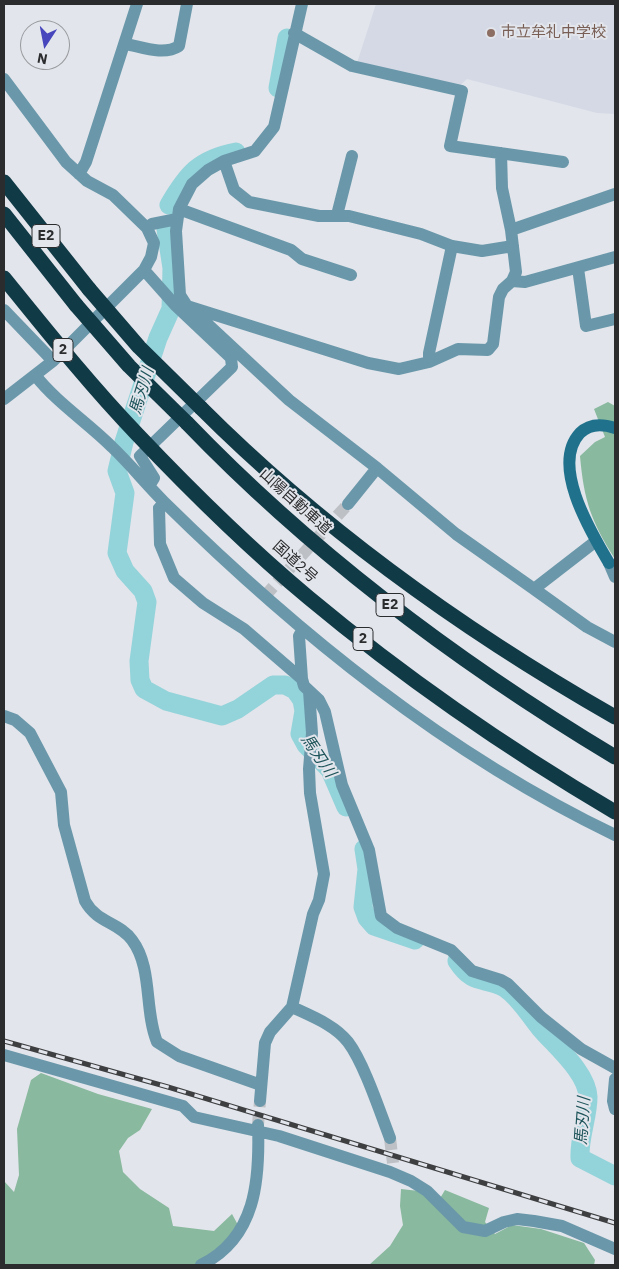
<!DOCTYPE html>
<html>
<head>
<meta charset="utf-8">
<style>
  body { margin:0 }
  #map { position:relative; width:619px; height:1269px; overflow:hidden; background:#e2e5eb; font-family:"IBM Plex Sans",sans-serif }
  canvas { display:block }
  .frame { position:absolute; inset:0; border:5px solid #2b2c2e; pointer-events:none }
  .north { position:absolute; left:20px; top:20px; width:50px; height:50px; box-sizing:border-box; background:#e2e5eb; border:1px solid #999b9f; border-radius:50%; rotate:191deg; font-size:14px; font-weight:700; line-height:20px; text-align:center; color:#2b2c2e }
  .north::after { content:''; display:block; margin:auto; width:18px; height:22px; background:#4746bc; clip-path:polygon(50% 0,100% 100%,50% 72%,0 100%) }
</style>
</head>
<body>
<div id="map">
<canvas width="619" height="1269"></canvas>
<div class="frame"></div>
<div class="north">N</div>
</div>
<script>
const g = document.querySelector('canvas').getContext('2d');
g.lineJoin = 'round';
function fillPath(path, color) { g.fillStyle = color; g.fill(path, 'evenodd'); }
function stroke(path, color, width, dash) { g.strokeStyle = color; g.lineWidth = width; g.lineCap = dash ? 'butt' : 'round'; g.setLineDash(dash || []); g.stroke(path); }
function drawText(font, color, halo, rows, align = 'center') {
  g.font = font + ' "IBM Plex Sans","Noto Sans JP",sans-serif'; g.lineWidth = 4; g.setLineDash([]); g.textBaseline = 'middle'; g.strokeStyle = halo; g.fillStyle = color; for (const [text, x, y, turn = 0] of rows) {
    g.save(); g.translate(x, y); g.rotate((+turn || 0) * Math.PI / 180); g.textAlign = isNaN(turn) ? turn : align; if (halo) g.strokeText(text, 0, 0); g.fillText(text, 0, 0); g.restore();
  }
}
const built = new Path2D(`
  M376,4H615V114L597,113L467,79L457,88L357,63Z`);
const forest = new Path2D(`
  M608,402L615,406V559C591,521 584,501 580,456L595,442L605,437L594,409Z
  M41,1073L98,1094L152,1109L140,1130L128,1138L119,1151L123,1172L140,1189L169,1208L173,1226L214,1231L232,1214L238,1225L219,1251L194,1265H4V1181L14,1192L19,1175L17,1129L31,1080Z
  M401,1189L419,1191L436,1205L445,1190L489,1208L485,1222L495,1234L512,1225L541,1229L584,1243L595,1260L594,1265H369L390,1246L403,1225L400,1206Z`);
const river = new Path2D(`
  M278,88L287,38
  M169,205C187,174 199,159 236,152
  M166,229L172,268L171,309L158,338L124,442L117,471L125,493L117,553L125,571L143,591L147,602L139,661L140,680L144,689L166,701L222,716L238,709L273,685H285L295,690L302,700L304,711L300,734L306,745L330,770L346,807
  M364,849L367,869L363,907L367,918L374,926L415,940
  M457,961C474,987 484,976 505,988C520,998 529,1015 540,1028C555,1046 587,1072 588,1097C588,1117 579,1137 580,1158L615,1176`);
const streetTunnel = new Path2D(`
  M265,596L348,504
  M258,1125L260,1101
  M390,1138L393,1163`);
const street = new Path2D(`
  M302,4L274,127L255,151L224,161L208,170L192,184L179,209L176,231L180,295L187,306L368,363L399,369L429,362L458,349L488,350L493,344L499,297L503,289L512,281L516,272L511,230L615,194
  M294,33L352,66L462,91L450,146L563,162
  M126,44C142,47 164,56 179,46L187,4
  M4,79L66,162L87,181L113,195L147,228L154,243L151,257L144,270L53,361L4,399
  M501,153L502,188L511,230
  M224,161L234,190L249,202L319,216H349L421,234L452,246L482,251L513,246
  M79,174L86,162L137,4
  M179,209L291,250L302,259L351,275
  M337,215L352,156
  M147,228L152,224L177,219
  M578,268L586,326L615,319
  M144,270L176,306L231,358L232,367L140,456L154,478L149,486
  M512,281L525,282L615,257
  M4,310L53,361
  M198,311L203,320L289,400L377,468L456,534L534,589L596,541
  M429,362V353L452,246
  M35,375C57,403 87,422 112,447C130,464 146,484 164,502C297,633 446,754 615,835
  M165,503L159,508L160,544L174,578L203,603L244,629L302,679
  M348,504L377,468
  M609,563L615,577
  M534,589L587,627L615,642
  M303,629L299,636L302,679L304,686L319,700L325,712L342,785L369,850L381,916L397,928L451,950L472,971L501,980L508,984L541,1017L581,1049L615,1068
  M4,716L15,720L30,733L61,792L64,825L85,901C97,923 119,922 132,940C153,968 144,1010 157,1042L179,1056L261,1085
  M292,1007C311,1016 335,1025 348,1042C364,1063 380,1112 390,1138
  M4,1055L183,1106L194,1117L279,1136L390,1172L411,1181L427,1191L463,1227L485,1231L504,1222L517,1219L534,1221L562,1226L615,1249
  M615,1079L613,1101L615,1109
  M260,1101L265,1043L270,1032L292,1007L313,914L319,900L324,874L310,793L309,769L312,733L309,691
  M201,1265C256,1238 260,1180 258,1125`);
const secondary = new Path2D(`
  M609,563C591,532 550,465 580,433C590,423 603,424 615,428`);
const highway = new Path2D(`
  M4,182L89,289
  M4,214L76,305
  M4,278C47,331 90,385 137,434C191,491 249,548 309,598C405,678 508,749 615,812
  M201,408C323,530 466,632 615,717
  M187,423C313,554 460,664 615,757`);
const rail = new Path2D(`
  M4,1041L168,1087L615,1223`);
const highwayBridge = new Path2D(`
  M89,289L139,347L201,408
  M76,305L129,366L187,423`);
const markers = [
  [491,33,5,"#8d6e63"]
];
const shields = [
  [46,236,28],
  [63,350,20],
  [390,605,28],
  [363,639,20]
];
const shieldNames = [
  ["E2",46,236],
  ["2",63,350],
  ["E2",390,605],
  ["2",363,639]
];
const educationNames = [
  ["市立牟礼中学校",501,33]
];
const streetNames = [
  ["山陽自動車道",295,502,42],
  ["国道2号",295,562,42]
];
const waterNames = [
  ["馬刃川",142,391,-73],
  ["馬刃川",318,756,56],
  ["馬刃川",583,1121,-86]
];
fillPath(built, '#d4d9e5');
fillPath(forest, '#89b99e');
stroke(river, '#93d3da', 19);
stroke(streetTunnel, '#bdc0c5', 12, [12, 6]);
stroke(street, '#6a98aa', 12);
stroke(secondary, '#20728c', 12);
stroke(highway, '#113a47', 15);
stroke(rail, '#3e3f41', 5);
stroke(rail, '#e2e5eb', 3, [9]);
stroke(highwayBridge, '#113a47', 15);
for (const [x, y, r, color] of markers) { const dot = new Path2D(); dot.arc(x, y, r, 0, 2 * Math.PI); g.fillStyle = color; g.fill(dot); stroke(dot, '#e2e5eb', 2); }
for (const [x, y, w] of shields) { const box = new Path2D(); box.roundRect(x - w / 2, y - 11.5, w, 23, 4); g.fillStyle = '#e2e5eb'; g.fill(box); stroke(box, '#2b2c2e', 1); }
drawText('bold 14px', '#2b2c2e', null, shieldNames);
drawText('15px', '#785e54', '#e2e5eb', educationNames, 'left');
drawText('15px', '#2b2c2e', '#e2e5eb', streetNames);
drawText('italic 16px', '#1e555b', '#e2e5eb', waterNames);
</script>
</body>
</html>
